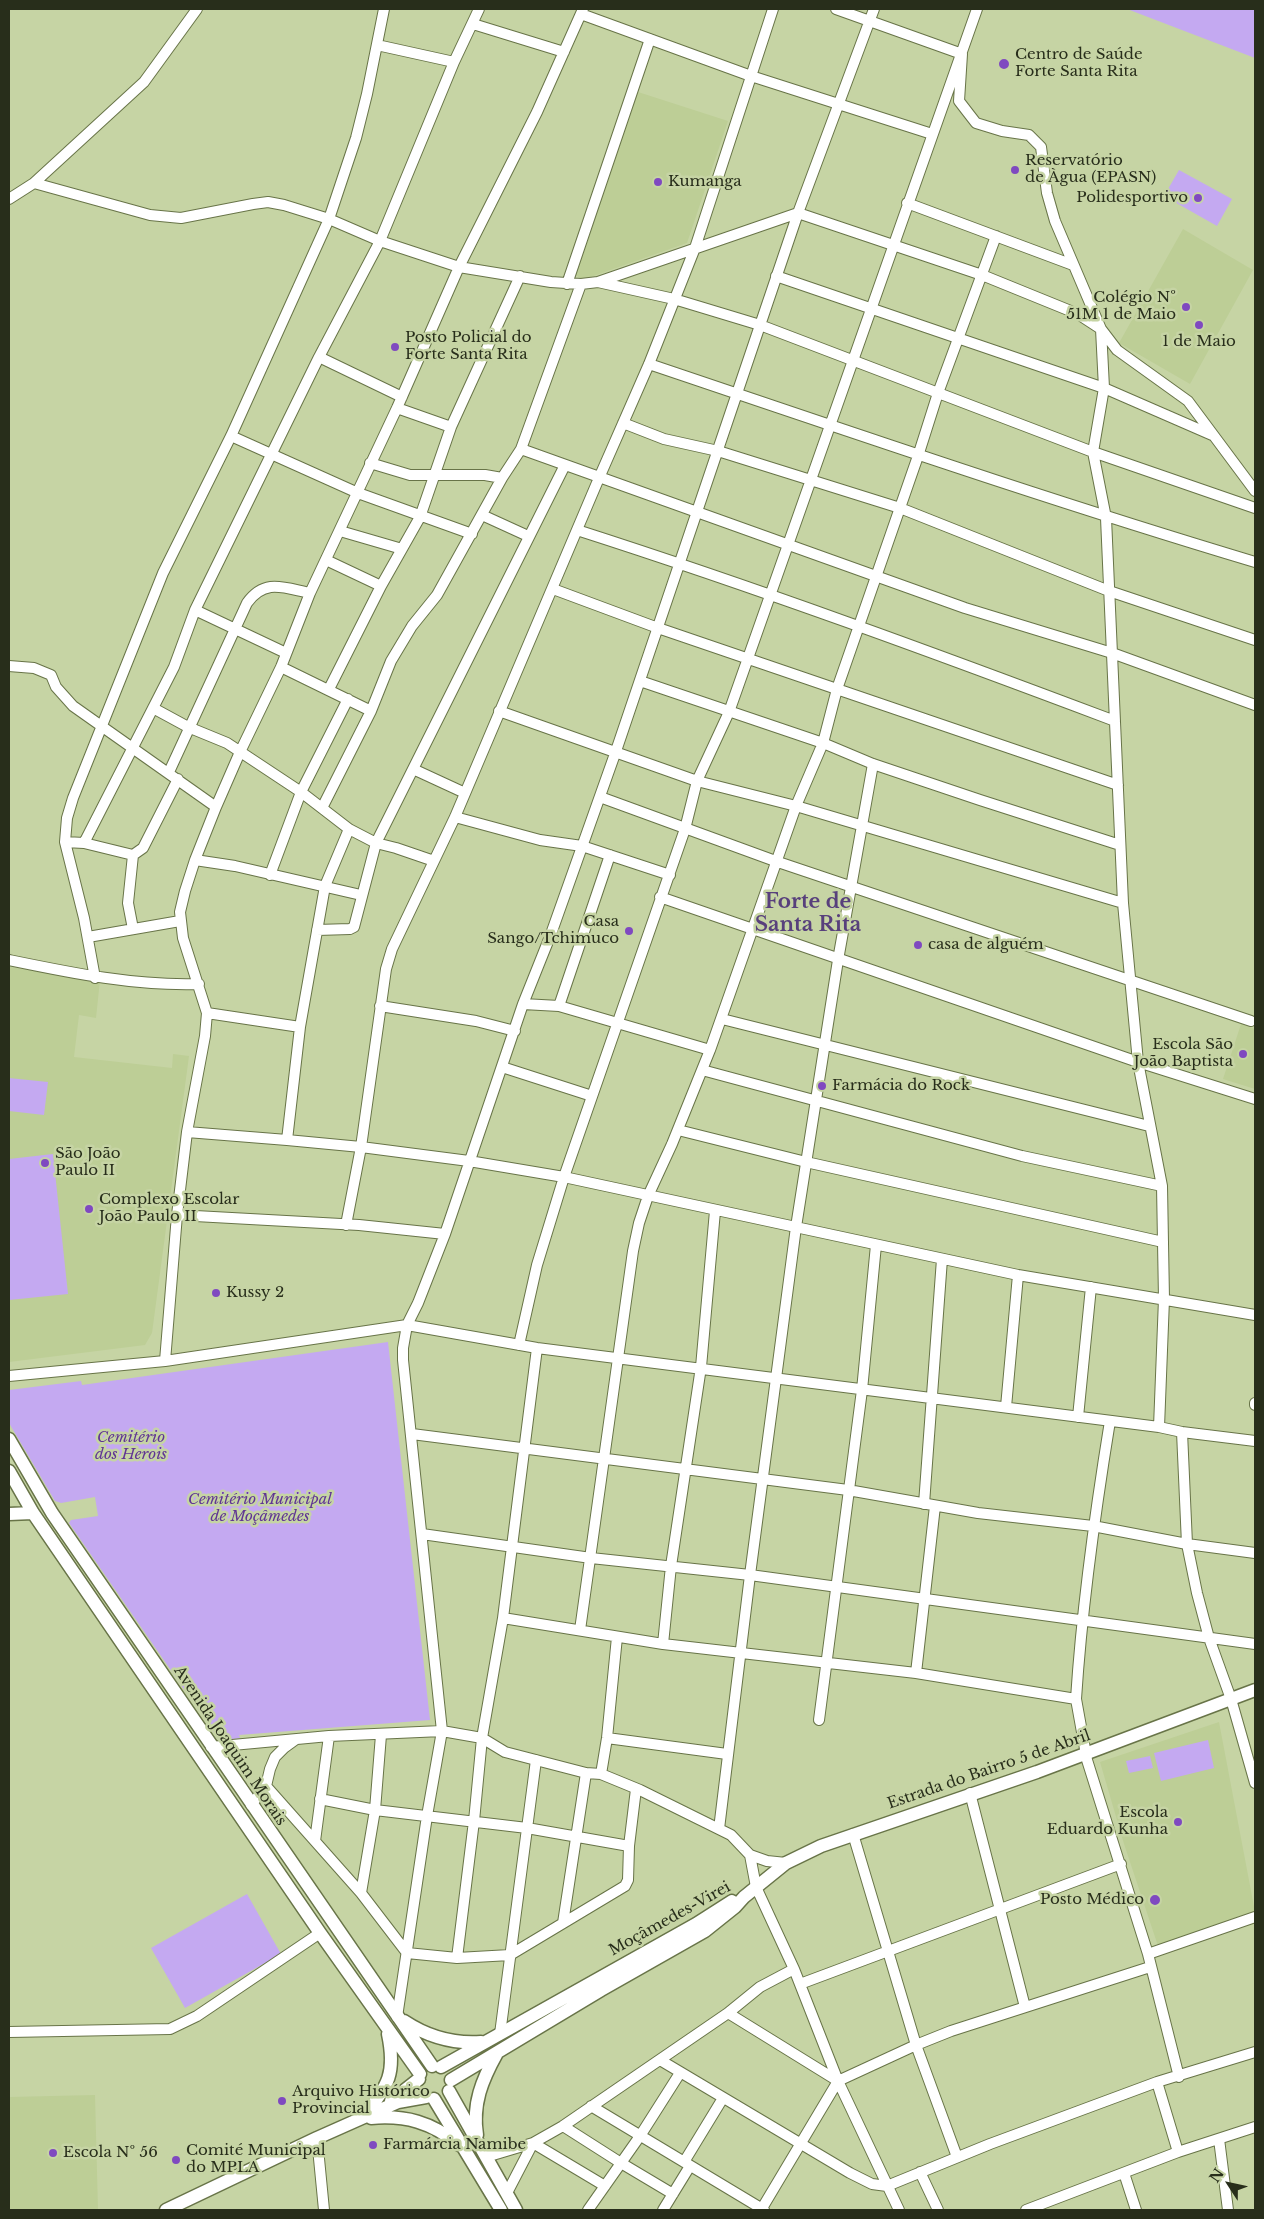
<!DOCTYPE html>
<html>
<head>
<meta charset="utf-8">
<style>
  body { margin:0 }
  #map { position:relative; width:1264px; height:2219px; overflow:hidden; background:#c6d4a4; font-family:"Libre Baskerville",serif }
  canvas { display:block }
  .frame { position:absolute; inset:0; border:10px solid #282e1b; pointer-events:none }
  .north { position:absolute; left:1204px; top:2159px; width:50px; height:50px; -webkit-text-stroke:4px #c6d4a4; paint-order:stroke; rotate:305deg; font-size:14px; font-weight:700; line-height:20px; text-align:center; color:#282e1b }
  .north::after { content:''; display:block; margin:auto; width:18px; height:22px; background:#282e1b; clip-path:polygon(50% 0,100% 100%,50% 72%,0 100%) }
</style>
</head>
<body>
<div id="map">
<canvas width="1264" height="2219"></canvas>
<div class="frame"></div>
<div class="north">N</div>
</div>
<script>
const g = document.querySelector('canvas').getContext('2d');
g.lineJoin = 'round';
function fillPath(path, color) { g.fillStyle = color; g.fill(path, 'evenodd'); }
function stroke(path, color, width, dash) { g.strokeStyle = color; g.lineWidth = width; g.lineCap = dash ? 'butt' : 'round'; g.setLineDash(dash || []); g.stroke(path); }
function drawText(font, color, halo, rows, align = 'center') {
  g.font = font + ' "Libre Baskerville",serif'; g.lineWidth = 5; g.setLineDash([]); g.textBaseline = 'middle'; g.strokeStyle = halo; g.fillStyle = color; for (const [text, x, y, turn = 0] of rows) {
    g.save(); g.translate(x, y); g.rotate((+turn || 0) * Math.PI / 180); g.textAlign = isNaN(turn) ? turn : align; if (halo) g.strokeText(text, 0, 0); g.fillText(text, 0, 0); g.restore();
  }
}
const built = new Path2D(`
  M638,92L728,121L687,243L582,280L576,275Z
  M1183,229L1253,270L1190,384L1119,343Z
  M9,967L100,980L96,1018L79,1015L74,1057L172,1068L173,1054L189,1056L152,1333L145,1345L9,1362Z
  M1241,1024L1255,1029V1089L1223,1079Z
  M1219,1722L1255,1912L1158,1946L1124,1844L1100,1762Z
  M95,2095L98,2210H9V2097Z`);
const green = new Path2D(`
  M1127,9H1255V58Z
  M1179,170L1232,199L1217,226L1164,196Z
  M9,1078L48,1082L44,1115L9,1111Z
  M53,1154L68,1294L9,1300V1159Z
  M388,1342L430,1720L239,1735L240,1738L226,1740L217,1737L69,1523L71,1520L98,1516L95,1497L61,1503L55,1501L9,1423V1390L81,1381L82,1385Z
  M1208,1740L1214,1768L1161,1781L1154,1753Z
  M1150,1756L1153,1768L1129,1773L1126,1761Z
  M247,1894L281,1954L185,2008L151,1948Z`);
const minor = new Path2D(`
  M836,9L962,54L959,101L969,114L976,123L1002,131L1029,135L1041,147L1047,193L1055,221L1101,329L1117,350L1188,401L1255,491
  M581,14L751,76L932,134
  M473,24L564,52
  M377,45L454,62
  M34,183L144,82L197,9
  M9,199L34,183L150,215L181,218L253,204L268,202L284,205L329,219L380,241L459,267L551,282L581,284L598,282L798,213L982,275L1078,314L1101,329
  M907,203L1073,265
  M776,276L1104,388L1212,435
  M598,282L674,299L760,325L1093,452L1255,508
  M567,284L650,39
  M1101,329L1104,388L1093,452L1106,518L1123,903L1138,1062L1162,1186L1164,1299L1159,1427
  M319,357L402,397
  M649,364C851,432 1051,501 1255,562
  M397,408L451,427
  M623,423L664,439L718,451L900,508L1109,591L1255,640
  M231,436L358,493L472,534
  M521,449L965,608L1112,653L1255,705
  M370,463L410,475H485L502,478L521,449L581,284
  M482,515L528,536
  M577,530C758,588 937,654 1115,721
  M340,531L402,549
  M326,560L381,586
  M553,589L658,628L1118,785
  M195,610L286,653
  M9,666L34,668L51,675L56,687L73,706L216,807
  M281,667L371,711
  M640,681L823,743L873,764L980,800L1120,845
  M329,689L381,586L420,517L451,427L520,276
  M153,708L188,727L227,743L301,792L349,829L376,843L396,848L434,861
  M499,711L697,781L796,806L1123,903
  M413,769L465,793
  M169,772L247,603C265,578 284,588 310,593
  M600,797L778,862L1251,1021
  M322,808L371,711L391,661L412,626L437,595L502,478
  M455,817L540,840L582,846L670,875
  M65,842L84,843L174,667L195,610L319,357L380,241L454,62L479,9
  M84,843L133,855L143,848L178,779
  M133,855L128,903L133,929
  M195,860L235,866L361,895
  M270,875L301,792L348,699
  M660,897L1138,1062L1255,1099
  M317,930L350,929L354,927L376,843L565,465
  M88,937L180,921
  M9,960C72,973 134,986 199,984
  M95,978L84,918L65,842L67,818L73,798L163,573L231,436L329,219L356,138L367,94L384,9
  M523,1004L559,1006L710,1050
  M380,1006L476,1021L515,1031
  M559,1006L610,855
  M207,1013L300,1027
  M722,1019L1149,1126
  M502,1067L592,1096
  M702,1070L1022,1156L1162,1186
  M678,1130L806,1162L1163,1242
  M187,1132L287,1140L361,1147L469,1161L564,1177L1018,1275L1255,1315
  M287,1140L300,1027L325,886L349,829
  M177,1215L359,1225L445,1234
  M346,1225L361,1147L386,969L392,949L455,817L599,478L649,364L695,248L773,9
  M519,1345L537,1265L564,1177L685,829L697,781L729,712L977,9
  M165,1361L177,1215L187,1132L205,1036L207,1013L183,938L180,912L185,891L195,860L216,807L240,752L281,667L310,593L397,408L459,267L537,112L583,9
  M9,1376L165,1361L407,1325L537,1348L1159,1427L1182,1432L1255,1441
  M1255,1405V1403
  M1006,1407L1018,1275
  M1078,1417L1091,1287
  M1182,1432L1187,1544L1197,1593L1209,1638L1231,1699L1255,1783
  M412,1434L848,1490L978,1513L1093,1526L1187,1544L1255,1553
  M924,1504L942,1259
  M422,1534L591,1558L750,1575L1255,1644
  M503,1618L663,1644L916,1673L1076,1699L1087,1760L1148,1954L1179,2077
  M580,1630L633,1251L639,1223L648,1196L672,1144L710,1050L796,806L823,743L837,689L918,456L938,393L996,236
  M663,1644L671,1566L701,1367L715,1211
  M916,1673L935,1506
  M1076,1699C1082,1605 1095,1513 1110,1421
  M819,1720L862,1390L876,1245
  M607,1738L727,1754
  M211,1747L329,1736L442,1731L403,1360V1348L407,1325L418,1303L445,1234L523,1004L551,934L616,751L798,213L874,9
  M601,1774L607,1738L617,1637
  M266,1786L361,1893L407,1953L457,1958L510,1955L625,1886L628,1880L629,1846L636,1789
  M970,1793L1025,2007
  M320,1799L375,1810L527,1828L629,1846
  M251,1805L266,1786L270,1769L275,1757L284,1748L295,1740
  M719,1829L750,1575L796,1227L838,960L873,764
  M853,1834L916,2045L957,2157
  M315,1841L329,1736
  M786,1863L767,1861L750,1855L756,1887L794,1969L838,2081L899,2210
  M361,1893L375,1810L381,1735
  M563,1923L586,1773
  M1148,1954L1255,1917
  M457,1958L474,1821L482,1738L503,1618L537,1348
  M800,1984L1121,1864
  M728,2013L838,2081
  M397,2017L427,1816L442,1731L482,1738L505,1752L586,1773L601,1774L640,1790L731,1835L750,1855
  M9,2032L170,2029L197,2016L320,1933
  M500,2034L536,1760
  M660,2060L850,2173L872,2184L887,2186L990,2144L1157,2082L1255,2052
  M1157,2082L1178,2152
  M591,2106L764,2210
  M563,2126L621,2163L673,2194
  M317,2138L324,2210
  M1219,2139L1228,2210
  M533,2143L605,2186
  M486,2157L533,2143L563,2126L728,2013L760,1987L794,1969
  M684,2162L723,2098
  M920,2172L938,2210
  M1124,2173L1136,2210
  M507,2193L533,2143
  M588,2210L640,2136L680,2073
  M663,2210L690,2166
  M761,2210L838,2081L916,2045L951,2031L1150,1967
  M1026,2210L1178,2152L1255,2127`);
const tertiary = new Path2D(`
  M9,1439L52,1513L432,2066
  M9,1471L33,1513L320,1933L420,2074
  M9,1514L33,1513
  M404,2021C428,2037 452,2044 481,2042
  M441,2067L696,1924L732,1901
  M451,2080L601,1990L705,1931L735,1907L744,1897L786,1863L821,1846L1037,1772L1255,1690
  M449,2091L516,2210
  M434,2099L501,2210
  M391,2101L419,2079
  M364,2115C389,2086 396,2072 388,2034
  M371,2118C405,2115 432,2122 459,2145
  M477,2135C472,2104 482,2080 497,2053
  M166,2210L317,2138L398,2102L426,2097`);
const markers = [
  [1004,64,6,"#7f49c0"],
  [1015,170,5,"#7f49c0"],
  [658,182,5,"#7f49c0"],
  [1198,198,5,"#7f49c0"],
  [1186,307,5,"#7f49c0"],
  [1199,325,5,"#7f49c0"],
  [395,347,5,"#7f49c0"],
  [629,931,5,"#7f49c0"],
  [918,945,5,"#7f49c0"],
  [1243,1054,5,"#7f49c0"],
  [822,1086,5,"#7f49c0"],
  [45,1163,5,"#7f49c0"],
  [89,1209,5,"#7f49c0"],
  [216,1293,5,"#7f49c0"],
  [1178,1822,5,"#7f49c0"],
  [1155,1900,6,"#7f49c0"],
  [282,2101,5,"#7f49c0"],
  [373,2145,5,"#7f49c0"],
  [53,2153,5,"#7f49c0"],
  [176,2160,5,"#7f49c0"]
];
const poiNames = [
  ["Centro de Saúde",1015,55],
  ["Forte Santa Rita",1015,72],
  ["Reservatório",1025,161],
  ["de Àgua (EPASN)",1025,178],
  ["Kumanga",668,182],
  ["Polidesportivo",1188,198,"right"],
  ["Colégio Nº",1176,298,"right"],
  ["51M 1 de Maio",1176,315,"right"],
  ["Posto Policial do",405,338],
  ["Forte Santa Rita",405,355],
  ["1 de Maio",1199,342,"center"],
  ["Casa",619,922,"right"],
  ["Sango/Tchimuco",619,939,"right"],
  ["casa de alguém",928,945],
  ["Escola São",1233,1045,"right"],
  ["João Baptista",1233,1062,"right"],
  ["Farmácia do Rock",832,1086],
  ["São João",55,1154],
  ["Paulo II",55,1171],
  ["Complexo Escolar",99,1200],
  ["João Paulo II",99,1217],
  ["Kussy 2",226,1293],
  ["Escola",1168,1813,"right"],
  ["Eduardo Kunha",1168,1830,"right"],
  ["Posto Médico",1144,1900,"right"],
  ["Arquivo Histórico",292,2092],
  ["Provincial",292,2109],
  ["Farmárcia Namibe",383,2145],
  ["Comité Municipal",186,2151],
  ["do MPLA",186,2168],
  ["Escola Nº 56",63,2153]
];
const parkNames = [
  ["Cemitério",131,1438],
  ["dos Herois",131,1455],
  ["Cemitério Municipal",260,1500],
  ["de Moçâmedes",260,1517]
];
const streetNames = [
  ["Avenida Joaquim Morais",230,1746,56],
  ["Estrada do Bairro 5 de Abril",989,1770,-19],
  ["Moçâmedes-Virei",670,1919,-29]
];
const districtNames = [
  ["Forte de",808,902],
  ["Santa Rita",808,925]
];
fillPath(built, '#bdce96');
fillPath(green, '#c4a9f1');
stroke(minor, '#687448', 12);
stroke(tertiary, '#687448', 15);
stroke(minor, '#fff', 10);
stroke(tertiary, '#fff', 12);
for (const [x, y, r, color] of markers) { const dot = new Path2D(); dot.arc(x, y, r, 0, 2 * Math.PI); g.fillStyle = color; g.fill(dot); stroke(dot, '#c6d4a4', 2); }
drawText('15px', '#282e1b', '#c6d4a4', poiNames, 'left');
drawText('italic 15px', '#603594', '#c6d4a4', parkNames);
drawText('15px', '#282e1b', '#c6d4a4', streetNames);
drawText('bold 20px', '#58407c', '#c6d4a4', districtNames);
</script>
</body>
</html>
